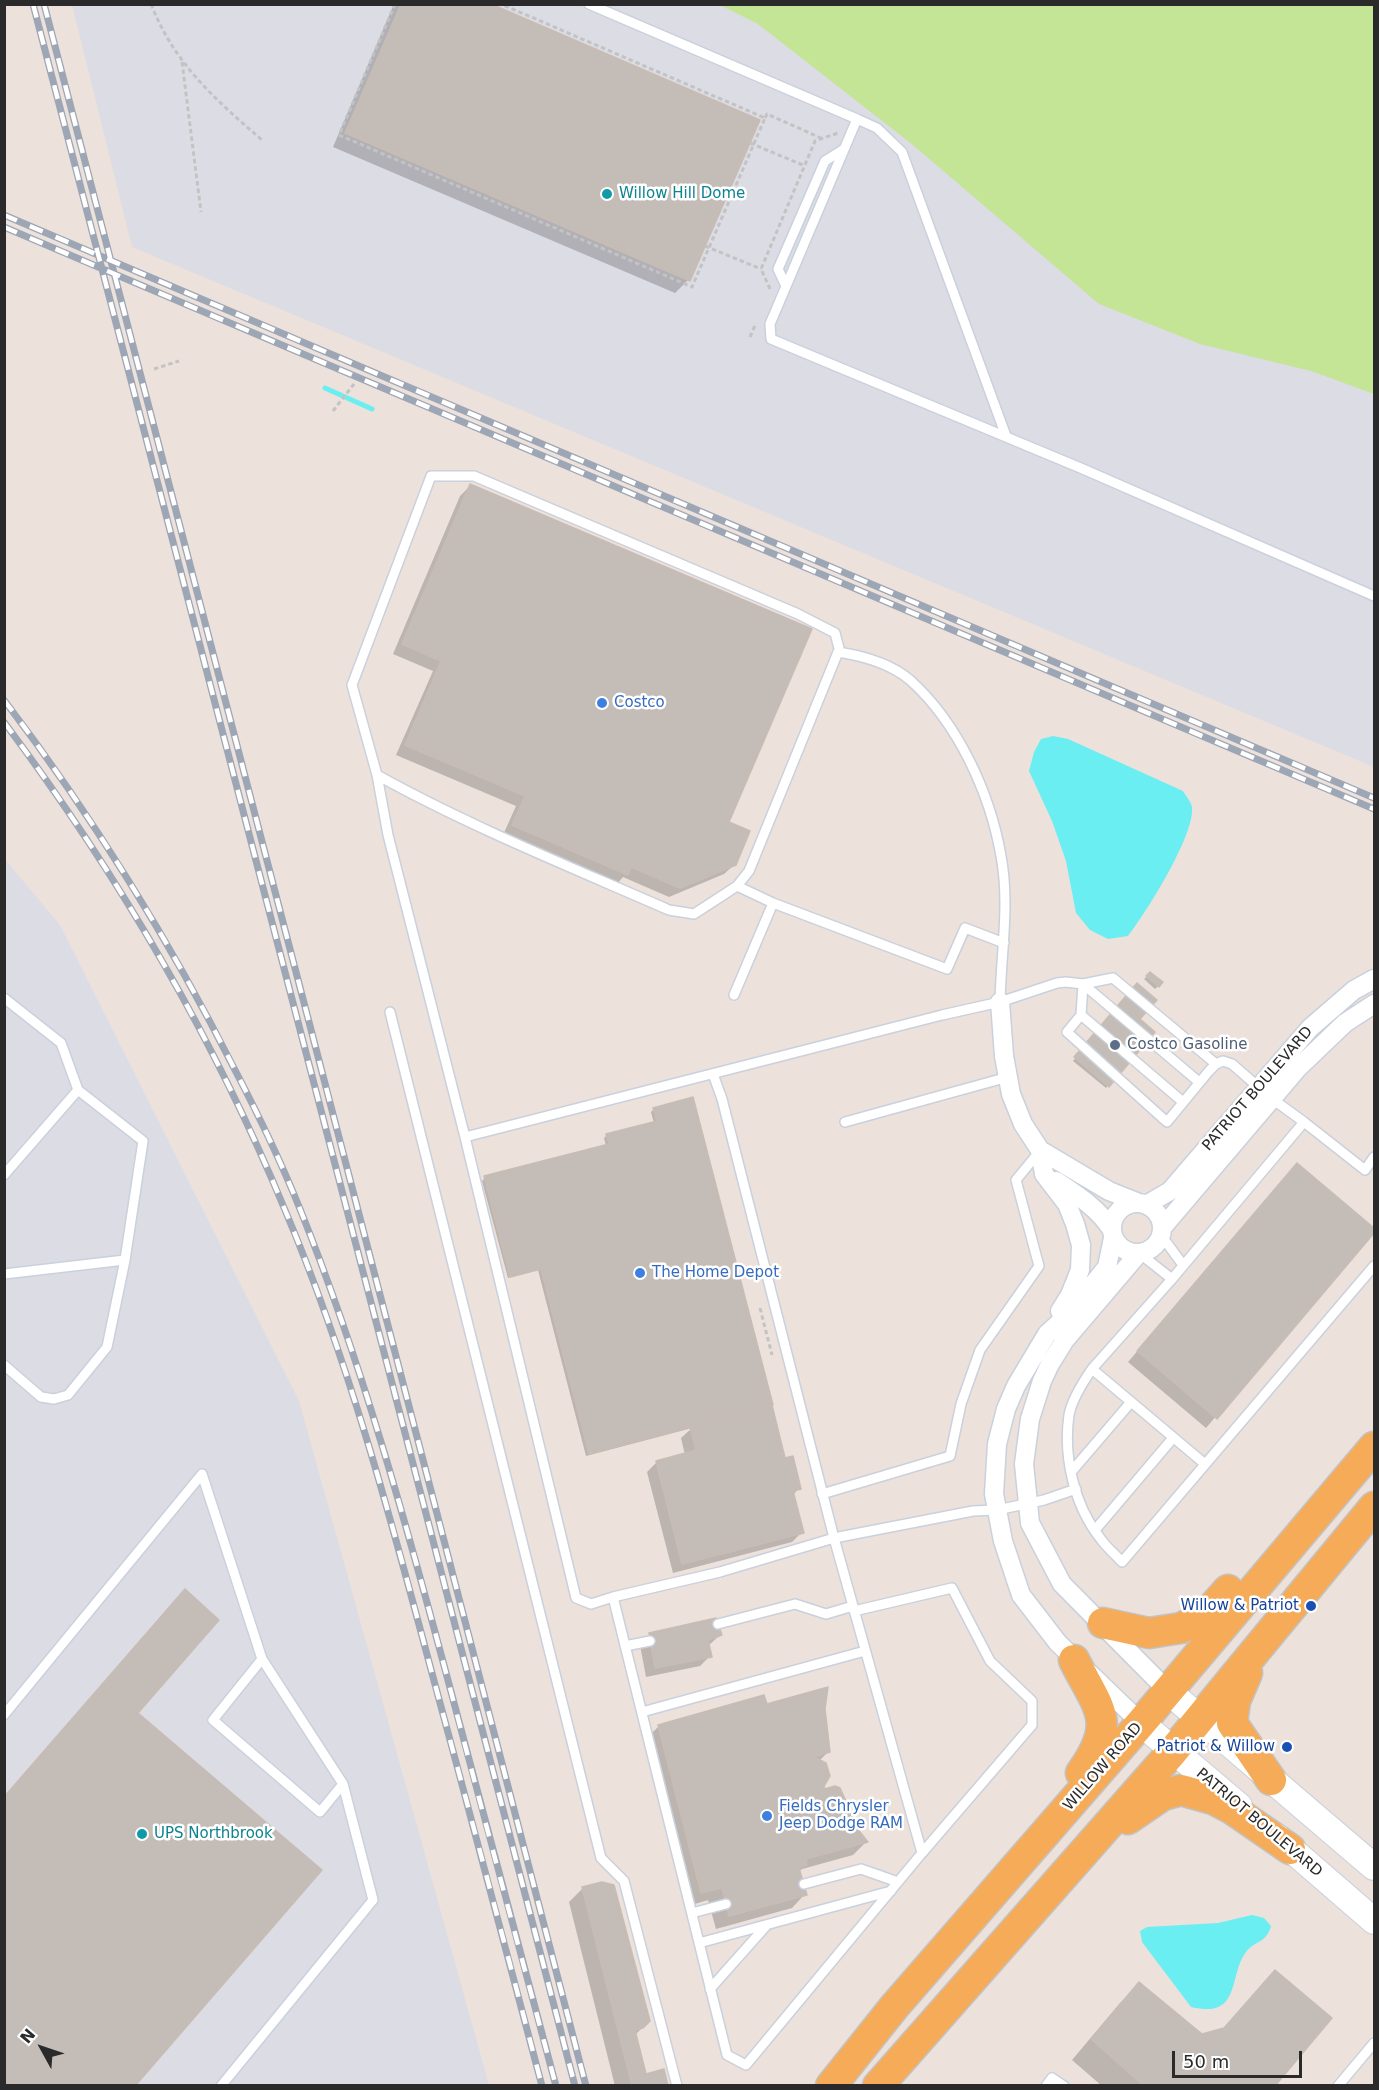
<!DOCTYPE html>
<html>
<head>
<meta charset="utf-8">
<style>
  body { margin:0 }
  #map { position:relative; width:1379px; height:2090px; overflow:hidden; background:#ece1db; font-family:"DejaVu Sans",sans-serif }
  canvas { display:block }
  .frame { position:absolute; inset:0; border:6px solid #2a2a2a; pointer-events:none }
  .north { position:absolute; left:12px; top:2018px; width:60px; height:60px; -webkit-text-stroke:4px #fff; paint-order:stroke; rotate:310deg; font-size:16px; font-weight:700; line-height:24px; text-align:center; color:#2a2a2a }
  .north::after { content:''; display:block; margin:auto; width:21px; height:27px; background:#2a2a2a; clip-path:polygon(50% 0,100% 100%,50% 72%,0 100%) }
  .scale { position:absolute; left:1172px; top:2051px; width:130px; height:27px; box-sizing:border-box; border:3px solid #2a2a2a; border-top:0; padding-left:8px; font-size:18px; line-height:21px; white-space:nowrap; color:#2a2a2a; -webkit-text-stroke:4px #fff; paint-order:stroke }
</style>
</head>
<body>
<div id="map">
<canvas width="1379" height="2090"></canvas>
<div class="frame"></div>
<div class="north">N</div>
<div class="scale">50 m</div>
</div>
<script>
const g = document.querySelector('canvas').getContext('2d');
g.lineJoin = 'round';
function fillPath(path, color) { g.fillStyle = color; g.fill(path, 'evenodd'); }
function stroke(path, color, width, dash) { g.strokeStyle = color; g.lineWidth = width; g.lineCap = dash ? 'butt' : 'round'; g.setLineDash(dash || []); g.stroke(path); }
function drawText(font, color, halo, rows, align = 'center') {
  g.font = font + ' "DejaVu Sans",sans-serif'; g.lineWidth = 5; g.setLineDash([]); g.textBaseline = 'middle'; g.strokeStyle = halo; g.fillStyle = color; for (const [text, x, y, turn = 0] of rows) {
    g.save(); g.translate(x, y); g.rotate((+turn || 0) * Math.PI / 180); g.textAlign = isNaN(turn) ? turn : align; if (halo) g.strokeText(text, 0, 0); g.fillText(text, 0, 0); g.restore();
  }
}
const industrial = new Path2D(`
  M72,5H1374V767L132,247Z
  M4,858L60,925L299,1401L489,2085H5Z`);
const green = new Path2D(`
  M720,5H1374V394L1311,371L1200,344L1099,304L913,145L758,24Z`);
const water = new Path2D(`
  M1053,736L1068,739L1183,791C1186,796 1191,802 1192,807C1195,835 1146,913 1128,936L1108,939L1090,930L1076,913L1066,861L1052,821L1029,771L1034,752L1041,739Z
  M1252,1915L1264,1918L1271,1926C1266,1944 1255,1940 1246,1952C1228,1976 1242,2019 1191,2007L1142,1942L1140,1931L1147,1927L1218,1923Z`);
const shadow = new Path2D(`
  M394,4H488L688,280L675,293L333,147Z
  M470,486L728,823L735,864L724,874L669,897L623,877L617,884L503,835L516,806L396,755L433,671L393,654L460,496Z
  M1150,974L1161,983L1155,989L1144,979Z
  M1134,988L1138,1019L1153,1033L1106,1088L1073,1061Z
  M654,1109L784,1460L799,1488L793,1495L802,1532L792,1542L673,1573L647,1472L657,1462L685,1455L681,1438L692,1428L586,1456L538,1270L508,1278L482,1181L485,1178L606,1146L604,1138L607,1135L654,1123L651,1112Z
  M1298,1165L1374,1231L1206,1428L1128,1362Z
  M650,1635H720L708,1646L710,1656L700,1666L646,1677L640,1645Z
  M763,1697L766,1706L824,1709L828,1752L819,1761L823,1786L825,1791L866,1842L853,1855L802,1869L798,1872L805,1894L792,1908L716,1929L708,1900L688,1906L645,1740L658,1727Z
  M602,1883L649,2021L635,2035L645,2075L666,2086H615L569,1902L582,1889Z
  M1275,1972L1273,2086H1102L1072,2060L1120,2003L1140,1984L1201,2036L1222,2030Z`);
const stream = new Path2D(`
  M325,388L372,409`);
const building = new Path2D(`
  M401,4H491L760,120L690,281L345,133Z
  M470,484L812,629L729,822L750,831L736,865L680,888L631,867L628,875L512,825L525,796L405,745L441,661L402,644Z
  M1150,972L1163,982L1159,987L1146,976Z
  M1137,983L1157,1000L1140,1019L1155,1032L1109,1087L1074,1057Z
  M693,1097L773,1405L589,1454L541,1269L510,1277L484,1176L609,1144L606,1134L657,1121L653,1108Z
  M1297,1163L1374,1228V1233L1217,1419L1137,1351Z
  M772,1405L785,1458L793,1456L801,1489L793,1491L804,1533L682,1564L656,1461L696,1450L690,1427Z
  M185,1589L219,1620L138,1713L322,1870L135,2086H4V1797Z
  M716,1618L722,1635L708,1640L712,1657L655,1668L649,1633Z
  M828,1687L825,1709L830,1752L811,1758L818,1759L826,1763L830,1776L824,1786L825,1789L835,1786L840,1788L860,1832L868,1842L806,1859L807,1865L799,1868L807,1895L729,1916L722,1888L701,1893L658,1725L764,1695L767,1704Z
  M602,1882L614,1885L650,2021L643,2028L635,2030L646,2074L664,2069L668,2086H632L582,1887Z
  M1275,1970L1332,2018L1275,2086H1144L1091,2039L1139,1982L1202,2034L1224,2028Z`);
const path = new Path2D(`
  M151,4C175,65 215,99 263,141
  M395,4L339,135L692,287L765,118L501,4
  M182,62L201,212
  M765,118L767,114L821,138
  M750,143L805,166
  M705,246L761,269
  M770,289L761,269L815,141L838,133
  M750,337L756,323
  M154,369L179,361
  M333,411L354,384
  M760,1308L772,1355`);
const lane = new Path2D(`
  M589,4L857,119
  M786,286L778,269L825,161L844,149
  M1006,436L902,152L877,128L857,119L770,324L771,339L1083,469L1374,596
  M377,775L352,685L431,476H474L798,614L835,633L840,652
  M773,903L947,969L965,928L1004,943
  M1083,984L1081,1015L1067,1032L1167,1122L1209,1071L1216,1064L1223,1061L1232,1064L1271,1098L1304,1122
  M1083,984L1199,1082
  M734,995L773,903L737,886
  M4,998L61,1043L78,1090
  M1000,1002C1001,953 1010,904 1001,856C990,793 958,723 910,680C890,663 864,656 838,652L749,871L737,886L694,914L669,910C571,867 471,827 377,775L388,835L465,1137L942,1015L1000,1002L1057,983L1066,982L1083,984L1113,978L1216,1064
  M390,1012L601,1858L624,1881L677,2086
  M1081,1015L1183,1102
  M713,1074L722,1099L834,1538L973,1511L997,1510L1044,1500L1076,1489
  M845,1122L1008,1077
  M465,1137L576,1598L591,1604L613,1597
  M1374,1157L1365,1170L1304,1122L1172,1279L1092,1369C1083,1382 1072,1399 1069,1415C1063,1456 1074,1505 1100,1538C1106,1547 1115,1554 1122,1562L1374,1266
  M4,1175L78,1090L143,1141L125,1260L4,1274
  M1161,1235L1183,1265
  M1139,1253L1172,1279
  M4,1365L41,1397L54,1399L68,1395L107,1347L125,1260
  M1092,1369L1205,1464
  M1072,1471L1131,1402
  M822,1494L950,1456L961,1404L980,1350L1039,1266L1016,1180L1039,1152
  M1095,1530L1173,1438
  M834,1538L922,1853L746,2065L727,2055L613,1597L720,1572Z
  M854,1611L952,1588L990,1661L1032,1701V1725L922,1853
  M718,1624L795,1604L826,1614L853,1606
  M625,1646L650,1641
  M642,1712L865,1651
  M4,1715L202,1474L262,1659L213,1720L320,1812L343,1784
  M804,1884L861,1869L898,1882
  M692,1913L726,1904
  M699,1943L891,1891
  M710,1989L766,1926
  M221,2086L373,1900L343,1784L262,1659
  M1046,2086L1052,2078L1064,2086
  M1338,2086L1374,2043`);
const street = new Path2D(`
  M1000,1002L1004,1056L1011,1094L1023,1124L1040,1150L1044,1174L1067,1204L1075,1224L1081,1245L1080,1270L1070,1295L1060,1311
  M1040,1150L1109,1191L1139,1203
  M1056,1181C1077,1195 1098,1208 1112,1230
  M1112 1228a25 25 0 1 1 50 0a25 25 0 1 1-50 0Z
  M1146,1205L1170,1191L1310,1028L1354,990L1374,979
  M1162,1228L1298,1068L1345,1023L1374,1004
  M1113,1238L1107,1267L1070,1313L1047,1334L1016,1386L1006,1409L997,1444L994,1494L1003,1541L1021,1595L1058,1643L1141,1723
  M1139,1253L1065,1340L1050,1364L1042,1381L1030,1419L1024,1464L1030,1523L1062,1584L1168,1691`);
const secondary = new Path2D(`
  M1168,1691L1374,1867
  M1141,1723L1239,1806
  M1277,1837L1374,1921`);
const primary = new Path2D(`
  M1103,1623L1149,1633L1181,1628L1205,1616L1228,1590
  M1074,1660C1099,1710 1118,1721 1081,1773
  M1247,1673L1235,1701L1232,1723L1271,1780
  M1128,1819L1163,1795L1181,1790L1213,1799L1232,1809L1290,1849
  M831,2086L894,2007L1141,1723L1374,1447
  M878,2086L1173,1751L1374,1507`);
const rail = new Path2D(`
  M33,4L575,2086
  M44,4L586,2086
  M4,215L1374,798
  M4,227L1374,809
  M4,700C93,817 170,941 236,1072C259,1116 281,1162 300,1209C362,1363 406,1523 449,1684C484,1818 520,1952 556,2086
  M4,722C117,873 213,1036 285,1210C349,1361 391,1519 433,1677C470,1813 506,1949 542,2086`);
const markers = [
  [607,194,6,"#0f9aa8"],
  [602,703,6,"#3f7fe0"],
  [1115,1045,6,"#5c6f8a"],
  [640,1273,6,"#3f7fe0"],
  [1311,1606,6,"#1a4fb4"],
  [1287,1747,6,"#1a4fb4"],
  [767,1816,6,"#3f7fe0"],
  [142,1834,6,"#0f9aa8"]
];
const cultureNames = [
  ["Willow Hill Dome",619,194],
  ["UPS Northbrook",154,1834]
];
const shopNames = [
  ["Costco",614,703],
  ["The Home Depot",652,1273],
  ["Fields Chrysler",779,1807],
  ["Jeep Dodge RAM",779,1824]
];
const serviceNames = [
  ["Costco Gasoline",1127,1045]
];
const streetNames = [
  ["PATRIOT BOULEVARD",1258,1089,-49],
  ["WILLOW ROAD",1103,1767,-49],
  ["PATRIOT BOULEVARD",1259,1823,40]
];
const transitNames = [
  ["Willow & Patriot",1299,1606],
  ["Patriot & Willow",1275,1747]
];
fillPath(industrial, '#dcdce4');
fillPath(green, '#c3e595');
fillPath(water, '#6aeef2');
fillPath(shadow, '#0003');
stroke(stream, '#6aeef2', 5);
fillPath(building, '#c4bcb6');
stroke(building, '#c8bcb4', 1.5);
stroke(lane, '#c9d1dc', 12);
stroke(street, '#c9d1dc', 21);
stroke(secondary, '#c9d1dc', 28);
stroke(primary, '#c3c3c3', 33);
stroke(path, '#c3c3c3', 3, [4.5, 3]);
stroke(lane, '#fff', 9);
stroke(street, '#fff', 18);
stroke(secondary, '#fff', 26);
stroke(primary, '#f5ab57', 30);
stroke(rail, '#9da6b5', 7);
stroke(rail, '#fff', 4.5, [14]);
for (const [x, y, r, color] of markers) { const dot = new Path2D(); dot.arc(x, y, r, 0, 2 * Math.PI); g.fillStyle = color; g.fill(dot); stroke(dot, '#fff', 2); }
drawText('15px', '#0d838f', '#fff', cultureNames, 'left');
drawText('15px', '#366cbe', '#fff', shopNames, 'left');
drawText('15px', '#4e5e75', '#fff', serviceNames, 'left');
drawText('15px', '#2a2a2a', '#fff', streetNames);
drawText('15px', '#164399', '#fff', transitNames, 'right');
</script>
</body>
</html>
